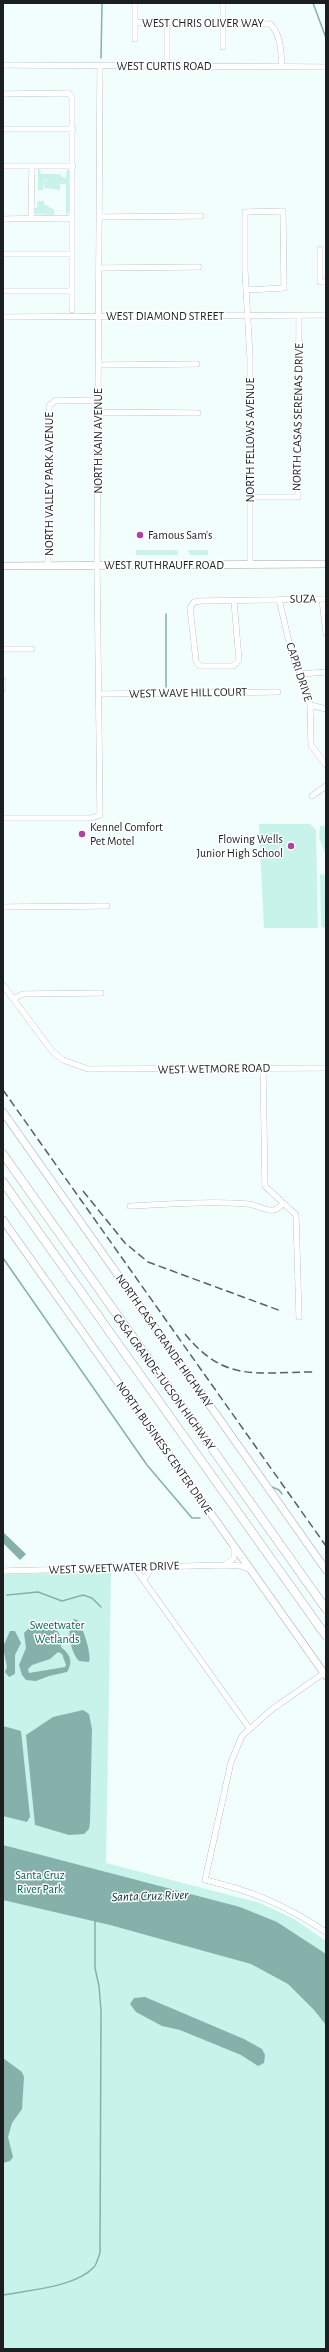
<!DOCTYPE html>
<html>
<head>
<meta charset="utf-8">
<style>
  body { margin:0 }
  #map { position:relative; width:329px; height:2352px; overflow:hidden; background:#f1fefb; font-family:"Alegreya Sans",sans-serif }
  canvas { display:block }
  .frame { position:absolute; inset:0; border:4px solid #1b1f1f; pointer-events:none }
</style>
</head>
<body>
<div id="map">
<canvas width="329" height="2352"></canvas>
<div class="frame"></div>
</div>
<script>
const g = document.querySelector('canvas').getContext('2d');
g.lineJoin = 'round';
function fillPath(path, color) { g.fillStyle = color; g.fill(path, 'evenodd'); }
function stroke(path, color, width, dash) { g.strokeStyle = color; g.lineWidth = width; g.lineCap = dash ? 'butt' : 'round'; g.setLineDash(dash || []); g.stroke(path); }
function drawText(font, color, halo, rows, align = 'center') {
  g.font = font + ' "Alegreya Sans",sans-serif'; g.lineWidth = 3; g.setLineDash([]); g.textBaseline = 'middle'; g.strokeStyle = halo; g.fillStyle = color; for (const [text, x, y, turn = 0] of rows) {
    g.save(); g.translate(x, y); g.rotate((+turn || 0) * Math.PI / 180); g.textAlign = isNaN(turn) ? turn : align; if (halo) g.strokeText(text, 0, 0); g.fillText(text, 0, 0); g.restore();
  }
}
const green = new Path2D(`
  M38,169L40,170L41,174H60L62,177L66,178L67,169L70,171V211L66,216V184H60V190L44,188V181L50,180H44L43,190H38Z
  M38,201H44V204L54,210V215L35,214L34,208H37Z
  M136,550H177L178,555H136Z
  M188,550H208V555H190Z
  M259,824H310L316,830L318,928H264Z
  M320,826H326V855L319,838Z
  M320,874L326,875V929L321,926Z
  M111,1572L106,1863L260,1903L294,1919L326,1941V2349H3V1574Z`);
const water = new Path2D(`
  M3,1532L26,1554L20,1560L3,1543Z
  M74,1619L77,1620C83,1625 92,1656 89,1662L79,1661C71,1653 65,1628 74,1619Z
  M35,1627C54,1626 61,1626 61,1647C71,1655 73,1662 67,1672L49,1676L36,1681L26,1680L22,1675L19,1665L26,1648L24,1633L29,1628ZM58,1652L62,1654L66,1665L65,1667L29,1673L28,1669L32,1665L50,1659Z
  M10,1631H15L21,1643L15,1655V1674L9,1677L5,1672L7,1667L3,1647Z
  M83,1710L89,1714L92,1729L90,1822L89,1829L84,1834L69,1835L35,1825L26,1735L53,1717Z
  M3,1726L21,1731L30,1817L27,1822L3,1816Z
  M3,1845L240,1907L277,1922L326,1954V2025L314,2010L288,1984L251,1964L110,1925L3,1900Z
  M145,1997L244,2039L262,2049L265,2055L264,2063L258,2066L241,2055L180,2030L162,2026L136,2012L130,2004L134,1998Z
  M3,2058L22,2072L24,2077L22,2109L12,2123L8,2137L13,2157L10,2161L3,2163Z`);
const stream = new Path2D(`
  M313,3L326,38
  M101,58L102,3
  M166,687V614
  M3,1258L147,1465L192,1518H200
  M272,1487L279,1490L282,1494
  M7,1595L38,1592L62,1601L83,1595L92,1598L101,1607
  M3,2295C29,2290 76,2287 94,2267C97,2264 98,2257 100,2253L101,2011L99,1986L95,1968V1919`);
const minor = new Path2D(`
  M135,3V39
  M223,3V47
  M135,22L270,24
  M167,22V65
  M270,24C281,34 281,52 282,66
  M3,65L326,67
  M3,94L68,93L72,97V310
  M3,129H73
  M3,166H73
  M99,217L201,216
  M3,219L72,218
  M31,219L32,166
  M320,249V282H326
  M3,254H72
  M99,268L199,267
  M247,290L284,288L283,211L245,212V271L250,358V565
  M3,291H72
  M3,317L326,315
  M99,365L197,364
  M98,412L198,413
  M250,497H298L299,316
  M48,566L49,406L56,400L98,401
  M279,599L292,655L306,687L310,705L311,745L326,765
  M322,599L326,634
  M234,601L239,660L233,666H200L196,661L190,608L194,602L200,601L326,599
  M3,649H32
  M301,674L326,672
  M3,681V689
  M99,694L278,692
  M310,705L326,709
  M312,796L326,786
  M3,818H91L100,815L97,565L100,66
  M3,907L107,906
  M3,985L52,1051L63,1060L88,1069L326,1068
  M13,999L23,994L101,993
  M263,1068L265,1186L296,1215L299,1317
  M130,1206C169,1204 209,1201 248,1204C261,1205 273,1218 283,1203
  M234,1546V1558L225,1565L241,1566L251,1570
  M134,1567L249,1728
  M3,1571L225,1565
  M144,1580L152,1567
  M324,1673L271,1710L242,1736L231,1762L205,1880C253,1891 285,1905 326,1932`);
const major = new Path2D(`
  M3,566L326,564
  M3,1112L326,1570
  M3,1220L326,1676`);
const highway = new Path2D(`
  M3,1154L326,1609
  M3,1182L326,1636`);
const rail = new Path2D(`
  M3,1090L326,1546
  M83,1191L125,1243L148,1262L281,1311
  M185,1334C225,1383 256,1372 314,1372`);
const markers = [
  [140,535,4,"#b043a2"],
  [82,834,4,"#b043a2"],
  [291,846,4,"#b043a2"]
];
const streetNames = [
  ["WEST CHRIS OLIVER WAY",203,23],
  ["WEST CURTIS ROAD",164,66],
  ["WEST DIAMOND STREET",165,316],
  ["NORTH CASAS SERENAS DRIVE",298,417,-89],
  ["NORTH FELLOWS AVENUE",250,440,-90],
  ["NORTH KAIN AVENUE",98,441,-90],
  ["NORTH VALLEY PARK AVENUE",49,484,-90],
  ["WEST RUTHRAUFF ROAD",164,565],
  ["SUZA",303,599,-1],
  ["CAPRI DRIVE",299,672,72],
  ["WEST WAVE HILL COURT",188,693,-1],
  ["WEST WETMORE ROAD",214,1069,-1],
  ["NORTH CASA GRANDE HIGHWAY",164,1341,55],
  ["CASA GRANDE-TUCSON HIGHWAY",164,1382,54],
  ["NORTH BUSINESS CENTER DRIVE",164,1448,55],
  ["WEST SWEETWATER DRIVE",114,1568,-2]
];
const poiNames = [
  ["Famous Sam's",148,535],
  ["Kennel Comfort",90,827],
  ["Pet Motel",90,841],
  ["Flowing Wells",283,839,"right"],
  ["Junior High School",283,853,"right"]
];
const parkNames = [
  ["Sweetwater",57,1625],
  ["Wetlands",57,1639],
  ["Santa Cruz",40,1875],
  ["River Park",40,1889]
];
const waterNames = [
  ["Santa Cruz River",150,1896,-2]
];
fillPath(green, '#c7f3eb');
fillPath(water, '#86b1aa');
stroke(stream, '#86b1aa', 1.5);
stroke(minor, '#9faba8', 6);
stroke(major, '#9faba8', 8);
stroke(highway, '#9faba8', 9);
stroke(minor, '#fff', 5.5);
stroke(major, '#fff', 7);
stroke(highway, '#fff', 8);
stroke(rail, '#5a6060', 1.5, [8, 4]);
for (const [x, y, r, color] of markers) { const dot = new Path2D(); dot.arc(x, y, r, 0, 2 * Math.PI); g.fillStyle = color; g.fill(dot); stroke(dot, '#fff', 1.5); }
drawText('12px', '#1b1f1f', '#fff', streetNames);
drawText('12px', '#1b1f1f', '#fff', poiNames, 'left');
drawText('12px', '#036157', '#fff', parkNames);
drawText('italic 13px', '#08342e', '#fff', waterNames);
</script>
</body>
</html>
